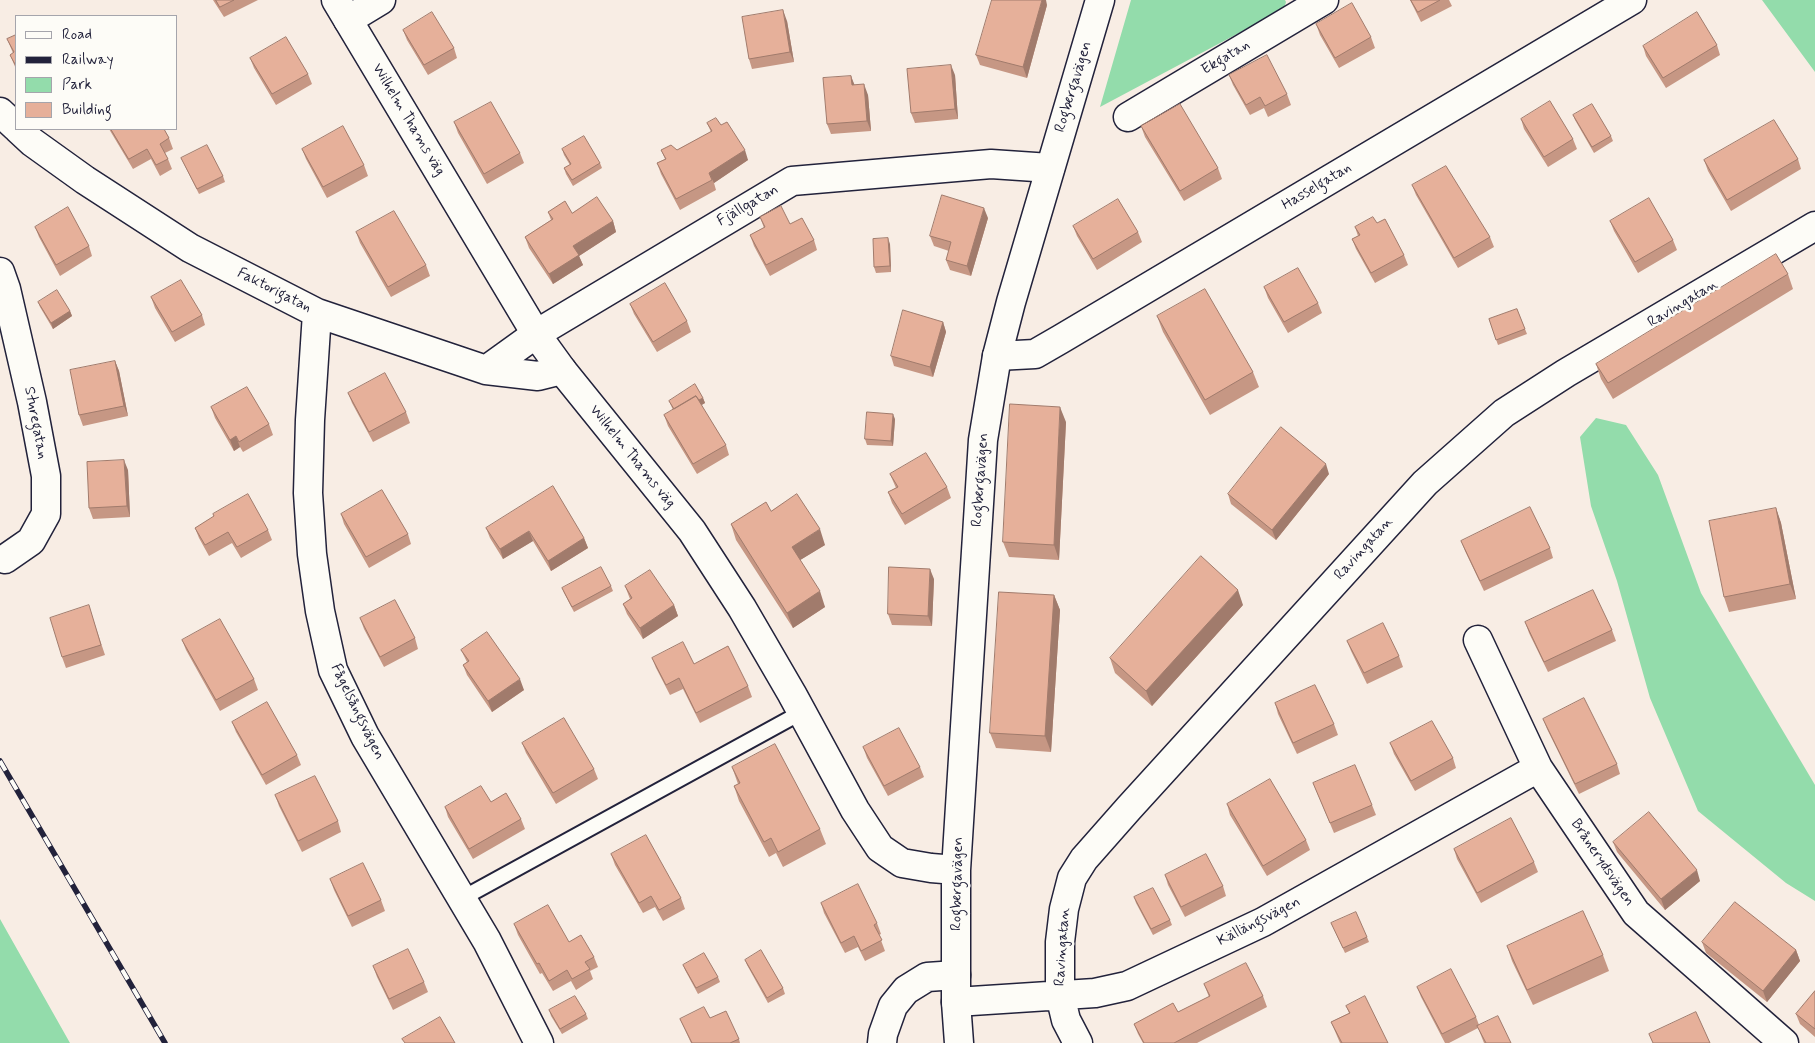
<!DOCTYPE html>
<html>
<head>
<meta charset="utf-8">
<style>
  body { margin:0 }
  #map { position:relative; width:1815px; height:1043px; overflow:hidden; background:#f8ede4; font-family:Mynerve,sans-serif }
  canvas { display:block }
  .legend { position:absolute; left:15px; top:15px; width:162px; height:115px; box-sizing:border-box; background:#fdfcf7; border:1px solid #a5a5ac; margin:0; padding:6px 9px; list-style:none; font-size:15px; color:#22223b }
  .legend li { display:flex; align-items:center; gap:10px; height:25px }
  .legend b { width:25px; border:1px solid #a5a5ac }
</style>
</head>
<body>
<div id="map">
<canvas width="1815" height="1043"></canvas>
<ul class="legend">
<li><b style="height:6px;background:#fdfcf7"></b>Road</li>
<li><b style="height:6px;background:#22223b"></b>Railway</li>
<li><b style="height:14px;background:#93dcab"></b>Park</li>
<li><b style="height:14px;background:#e6b09a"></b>Building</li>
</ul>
</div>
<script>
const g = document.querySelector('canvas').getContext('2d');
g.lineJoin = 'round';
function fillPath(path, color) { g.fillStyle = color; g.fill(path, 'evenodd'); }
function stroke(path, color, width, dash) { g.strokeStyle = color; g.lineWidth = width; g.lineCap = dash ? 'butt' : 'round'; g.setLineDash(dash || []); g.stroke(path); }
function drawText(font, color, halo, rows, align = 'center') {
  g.font = font + ' Mynerve,sans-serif'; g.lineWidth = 5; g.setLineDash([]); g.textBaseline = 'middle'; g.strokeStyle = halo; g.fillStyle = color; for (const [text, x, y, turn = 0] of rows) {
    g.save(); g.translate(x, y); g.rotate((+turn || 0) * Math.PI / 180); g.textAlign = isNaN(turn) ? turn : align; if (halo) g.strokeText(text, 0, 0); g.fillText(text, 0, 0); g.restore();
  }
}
const green = new Path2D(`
  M1131,0H1285L1286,2L1284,9L1100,107Z
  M1762,0H1815V72Z
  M1596,418L1626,425L1658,475L1701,593L1815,785V901L1786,883L1698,811L1650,698L1617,581L1591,506L1580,437Z
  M0,919L70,1043H0Z`);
const lane = new Path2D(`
  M461,899L802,712`);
const street = new Path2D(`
  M348,20L381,0
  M0,112L16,127
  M1128,117L1324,0
  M18,129L32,142L85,180L190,248L317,313L486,370L538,376L562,370
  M0,272L6,289L32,402L46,476V514L31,541L5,559
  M317,313L310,420L308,493L312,554L320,611L333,670L365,736L487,941L539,1043
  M997,356L1035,354L1061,339L1632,0
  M486,370L536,334L792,181L991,164L1050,168
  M1478,640L1538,768L1636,913L1784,1043
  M956,1002L1095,993L1127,986L1263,922L1538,768
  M882,1043L883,1034L893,1006L906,990L927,977L956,975
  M1078,1043L1066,1020L1060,995V942L1064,909L1072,878L1084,859L1129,808L1425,483L1504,413L1566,373L1815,226`);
const secondary = new Path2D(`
  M336,0L536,334L562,370L692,531L742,608L792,694L855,810L880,848L902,863L931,868L956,870
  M959,1043L956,1002V870L983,440L997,356L1011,302L1100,0`);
const rail = new Path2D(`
  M0,761L165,1043`);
const wall = new Path2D(`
  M213,0H258L224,17Z
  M1410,0H1449L1452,6L1421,22Z
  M1047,5L1027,78L980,65L976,55Z
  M787,21L794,62L752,69L749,59Z
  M1316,24L1371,37L1375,48L1339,68L1320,35Z
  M403,30L454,48L457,58L428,75L407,40Z
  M16,35V69L10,55L13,53L7,39Z
  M1717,45L1720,55L1666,88L1646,56L1643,46Z
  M250,58L308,74L312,84L276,105L254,68Z
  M955,75L958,119L915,123L911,113Z
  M1229,75L1287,94L1291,105L1268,117L1264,108L1250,115L1233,85Z
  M851,76L854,85L868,95L871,131L831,134L827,124Z
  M1573,115L1611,136L1613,141L1594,153L1575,120Z
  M1521,119L1573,139L1577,149L1548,167L1524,129Z
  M454,122L520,153L524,163L487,184L458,133Z
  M707,123L721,125L748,160L714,183L716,190L680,210L661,174L657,163L665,159L661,150H677L711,132Z
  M1141,126L1218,168L1222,179L1184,201L1145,137Z
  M109,129H164L169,138L173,149L165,153L168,159L172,169L160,176L151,159L133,169Z
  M302,149L364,165L368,176L327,198L306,159Z
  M562,149L600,163L602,168L573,186L566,174L564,168L570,165L564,155Z
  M181,158L223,176L225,182L199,194Z
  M1798,159L1801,169L1731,211L1708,171L1704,160Z
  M1412,185L1490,237L1494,247L1458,268L1416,195Z
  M548,212L572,213L613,221L616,232L579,256L583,265L553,284L529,248L525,237L551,220Z
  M760,217L790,224L814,240L817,250L770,276L754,246L750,235L764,228Z
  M988,218L971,276L950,270L946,260L949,251L934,246L930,236Z
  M1610,221L1673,240L1677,250L1638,273L1614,231Z
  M1377,223L1404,255L1408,265L1375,283L1356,249L1352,239L1358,236L1355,227Z
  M1073,226L1138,232L1142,242L1097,270L1077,236Z
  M35,227L89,246L92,256L60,276L39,237Z
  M356,232L426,265L430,276L391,297L360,243Z
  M890,244L891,272L876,273L874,267Z
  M1788,274L1793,289L1613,399L1601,379L1596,364Z
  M1264,287L1318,303L1322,313L1288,333L1268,298Z
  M151,297L202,315L205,325L175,342L155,308Z
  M38,302L70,311L72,316L53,329L40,307Z
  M630,304L687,321L691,332L657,352L634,314Z
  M1517,309L1527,334L1498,345L1489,319Z
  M1157,316L1253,372L1259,387L1210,415L1163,332Z
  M943,322L946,332L933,377L894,366L891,356Z
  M115,361L119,371L128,416L83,426L79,415Z
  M348,393L406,412L410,423L373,442L352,403Z
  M703,398L705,403L701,405L726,445L729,455L697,474L668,426L664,415L673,410L669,401Z
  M211,407L269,424L273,435L243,452L240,447L234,451L215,418Z
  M895,419L893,446L867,445L865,439Z
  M1066,422L1059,560L1009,557L1003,542Z
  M128,470L130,517L93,519L89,508Z
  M890,474L947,487L951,498L905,525L892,503L888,492L896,488Z
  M1329,474L1276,540L1231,504L1228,494Z
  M1776,508L1781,523L1796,599L1729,612L1724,597Z
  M771,511L825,545L800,560L825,607L793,628L736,540L731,524Z
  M213,514L268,530L272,540L241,558L232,543L209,556L199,538L195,528L214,517Z
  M341,514L408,534L411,544L369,568L344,524Z
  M486,528L584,538L588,548L551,571L533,541L503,559L490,538Z
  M1461,541L1550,548L1553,558L1484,591L1465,551Z
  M934,579L932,626L892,625L888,614Z
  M611,586L613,591L574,612L564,593L562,588Z
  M625,586L674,605L678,616L643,639L627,614L623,604L630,599Z
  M1054,595L1060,610L1051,752L996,748L990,733Z
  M1243,605L1152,706L1115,673L1110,658Z
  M92,616L105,655L66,668L62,657Z
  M360,618L415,638L418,649L384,667L364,629Z
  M1525,622L1612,630L1616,641L1548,672L1529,633Z
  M182,640L254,679L258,690L220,711L186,650Z
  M1347,641L1399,656L1403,667L1367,684L1351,651Z
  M461,650L524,690L492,712L467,675L463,665L467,662Z
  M652,658L694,664L748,686L752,697L700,723L683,689L670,695L656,668Z
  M1275,703L1334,724L1338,735L1297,754L1278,714Z
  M1543,719L1617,764L1620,774L1579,794L1547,729Z
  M232,722L297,755L301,765L266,785L236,732Z
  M522,743L594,769L598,779L556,804L526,753Z
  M1390,743L1453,758L1456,768L1415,791L1394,754Z
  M863,747L920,767L924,777L888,796L867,758Z
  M732,767L820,829L826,844L783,867L776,853L769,857L739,801L734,786L738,784Z
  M1313,783L1372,805L1376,815L1334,833Z
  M275,795L338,821L341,832L302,852L279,806Z
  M491,802L521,819L525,829L473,859L448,817L445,807Z
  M1227,804L1306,840L1310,850L1267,876L1230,815Z
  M1613,842L1700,881L1665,910L1617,852Z
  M1454,849L1534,862L1538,872L1481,903L1457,859Z
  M611,854L681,898L685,909L663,921L655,907L643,913L615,865Z
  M1165,875L1223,886L1226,896L1185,917L1168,885Z
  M330,879L381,900L385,911L352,927L334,890Z
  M1134,897L1170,920L1172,925L1153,935L1136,903Z
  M821,903L877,923L881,934L879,935L885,951L865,961L858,947L845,953L824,913Z
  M1331,923L1367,937L1369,942L1345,953Z
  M514,924L569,942L594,957L598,967L590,971L593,979L576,990L571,981L553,991L542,973L540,974L518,935Z
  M1702,942L1796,950L1800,961L1767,1002L1706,953Z
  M1507,946L1603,955L1609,971L1533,1005L1512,961Z
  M745,960L783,988L785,994L768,1003L747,965Z
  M683,965L718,977L720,982L698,994L685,970Z
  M373,966L424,982L428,992L393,1010L377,977Z
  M1204,984L1263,996L1267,1007L1197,1043H1143L1138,1034L1134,1024L1178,1012L1209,997Z
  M1417,987L1476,1017L1479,1025L1511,1043H1484L1478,1028L1449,1043H1445L1421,997Z
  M1815,991V1037L1800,1024L1796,1014Z
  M1346,1006L1388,1043H1340L1331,1022L1349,1013Z
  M549,1010L586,1014L588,1019L562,1034L551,1016Z
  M710,1018L739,1039L740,1043H691L680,1019Z`);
const shadedWall = new Path2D(`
  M1042,0H1046L1047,5L1027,78L1023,67Z
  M783,10L787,21L794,62L790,52Z
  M951,65L955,75L958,119L955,109Z
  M851,76L855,86L852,85Z
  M864,84L868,95L871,131L867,121Z
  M745,150L748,160L714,183L709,173Z
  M984,208L988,218L971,276L967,266Z
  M613,221L616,232L579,256L583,265L553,284L549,274L573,246Z
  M888,238L890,244L891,272L890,266Z
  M70,311L72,316L53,329L51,323Z
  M943,322L946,332L933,377L930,367Z
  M115,361L119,371L128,416L124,406Z
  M703,398L705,403L679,419L677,414Z
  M1060,407L1066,422L1059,560L1054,545Z
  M893,414L895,419L893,446L891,441Z
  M236,436L240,447L234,451L230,440Z
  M124,460L128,470L130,517L127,506Z
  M1326,464L1329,474L1276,540L1272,530Z
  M1776,508L1781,523L1796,599L1790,584Z
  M820,529L825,545L797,562L792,547Z
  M529,531L533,541L503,559L500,549Z
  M584,538L588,548L551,571L548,561Z
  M930,569L934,579L932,626L928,616Z
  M1238,590L1243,605L1152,706L1146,691Z
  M820,591L825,607L793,628L787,613Z
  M1054,595L1060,610L1051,752L1045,736Z
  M674,605L678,616L643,639L640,628Z
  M520,679L524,690L492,712L488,701Z
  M1697,870L1700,881L1665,910L1661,899Z
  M1796,950L1800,961L1767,1002L1763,991Z`);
const building = new Path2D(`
  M216,0H234L220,7Z
  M992,0H1042L1023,67L976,55Z
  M1411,0H1440L1418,12Z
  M1352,3L1371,37L1335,58L1316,24Z
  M783,10L790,52L749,59L742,17Z
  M432,12L454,48L424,65L403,30Z
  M1697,12L1717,45L1663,78L1643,46Z
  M16,35V66L10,55L14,52L7,39Z
  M286,37L308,74L272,94L250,58Z
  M1267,55L1287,94L1265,106L1260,97L1246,105L1229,75Z
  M951,65L955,109L911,113L907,69Z
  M851,76L852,85L864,84L867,121L827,124L823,78Z
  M1550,101L1573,139L1544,157L1521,119Z
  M491,102L520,153L484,174L454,122Z
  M1180,104L1218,168L1180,191L1141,126Z
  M1592,104L1611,136L1592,147L1573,115Z
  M716,118L721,125L727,122L745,150L709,173L712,180L676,199L657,163L666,159L661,150L671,145L677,150L712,131L707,123Z
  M1774,120L1798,159L1727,200L1704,160Z
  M343,126L364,165L323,187L302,149Z
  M111,129H164L169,138L160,144L168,159L156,165L147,149L129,159Z
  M584,136L600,163L572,180L564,168L571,164L562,149Z
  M207,145L223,176L197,189L181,158Z
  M1446,166L1490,237L1454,258L1412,185Z
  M942,195L984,208L967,266L946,260L951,242L930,236Z
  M597,197L613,221L573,246L579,255L549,274L525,237L553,219L548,212L565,201L572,213Z
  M1649,198L1673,240L1635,262L1610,221Z
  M1118,199L1138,232L1093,259L1073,226Z
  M781,206L790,224L802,218L814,240L766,265L750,235L765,227L760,217Z
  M68,207L89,246L56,265L35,227Z
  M394,211L426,265L388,287L356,232Z
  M1373,217L1377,223L1385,219L1404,255L1371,273L1352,239L1360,235L1355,227Z
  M888,238L890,266L874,267L873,239Z
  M1776,254L1788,274L1608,383L1596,364Z
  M1298,268L1318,303L1284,322L1264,287Z
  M181,280L202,315L172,332L151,297Z
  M665,283L687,321L653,342L630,304Z
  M1205,289L1253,372L1205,400L1157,316Z
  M57,290L70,311L51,323L38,302Z
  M1517,309L1525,329L1496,340L1489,319Z
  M903,310L943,322L930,367L891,356Z
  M115,361L124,406L79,415L70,370Z
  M385,373L406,412L369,432L348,393Z
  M695,384L703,398L699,400L696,396L674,409L669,401Z
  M247,387L269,424L239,442L236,436L230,440L211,407Z
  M696,396L726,445L693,464L664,415Z
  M1010,404L1060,407L1054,545L1003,542Z
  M867,412L893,414L891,441L865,439Z
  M1281,427L1326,464L1272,530L1228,494Z
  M926,453L947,487L902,514L888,492L898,487L890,474Z
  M124,460L127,506L89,508L87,462Z
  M553,486L584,538L548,561L529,531L500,549L486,528Z
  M382,490L408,534L366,557L341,514Z
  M248,494L268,530L237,547L228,532L205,545L195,528L214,516L213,514Z
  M797,494L820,529L792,547L820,591L787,613L731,524L766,502L771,511Z
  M1530,507L1550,548L1480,581L1461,541Z
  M1776,508L1790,584L1724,597L1709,521Z
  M1201,556L1238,590L1146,691L1110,658Z
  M601,567L611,586L572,607L562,588Z
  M889,567L930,569L928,616L888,614Z
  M650,570L674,605L640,628L623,604L632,598L625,586Z
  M1593,590L1612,630L1544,662L1525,622Z
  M999,592L1054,595L1045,736L990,733Z
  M395,600L415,638L380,657L360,618Z
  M89,605L101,645L62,657L50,618Z
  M220,619L254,679L216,700L182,640Z
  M1383,623L1399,656L1364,673L1347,641Z
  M487,632L520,679L488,701L463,665L469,661L461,650Z
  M683,642L694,664L728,646L748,686L696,713L679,678L666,685L652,658Z
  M1315,685L1334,724L1293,743L1275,703Z
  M1584,698L1617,764L1575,784L1543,719Z
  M267,702L297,755L262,775L232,722Z
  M564,718L594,769L553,793L522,743Z
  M1432,721L1453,758L1411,781L1390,743Z
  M899,728L920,767L884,786L863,747Z
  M775,744L820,829L778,852L771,838L764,842L734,786L740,783L732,767Z
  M1355,765L1372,805L1330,823L1313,783Z
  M315,776L338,821L298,841L275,795Z
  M1270,779L1306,840L1263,866L1227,804Z
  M481,786L491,802L506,793L521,819L469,849L445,807Z
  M1649,812L1697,870L1661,899L1613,842Z
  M1511,818L1534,862L1477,893L1454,849Z
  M646,835L681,898L659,910L651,896L639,903L611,854Z
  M1206,854L1223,886L1181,907L1165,875Z
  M363,863L381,900L348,916L330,879Z
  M858,884L877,923L874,925L882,940L861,951L854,936L841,943L821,903Z
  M1153,888L1170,920L1151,929L1134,897Z
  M1735,902L1796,950L1763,991L1702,942Z
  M548,905L569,942L581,935L594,957L585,962L590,969L572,979L567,970L549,981L539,963L537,964L514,924Z
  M1583,911L1603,955L1527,990L1507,946Z
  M1356,912L1367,937L1343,948L1331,923Z
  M408,949L424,982L389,999L373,966Z
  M761,950L783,988L767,998L745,960Z
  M704,953L718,977L696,988L683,965Z
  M1246,963L1263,996L1174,1043H1144L1134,1024L1173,1003L1178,1012L1210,996L1204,984Z
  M1451,969L1476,1017L1442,1034L1417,987Z
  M1815,991V1029L1796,1014Z
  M575,996L586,1014L560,1029L549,1010Z
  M1365,996L1388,1043H1342L1331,1022L1350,1013L1346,1006Z
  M704,1007L710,1018L726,1011L739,1039L730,1043H692L680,1019Z
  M1696,1012L1710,1043H1653L1649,1034Z
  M1498,1016L1511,1043H1486L1477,1026Z
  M440,1017L455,1043H405L402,1039Z`);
const streetNames = [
  ["Ekgatan",1226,58,-31],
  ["Rogbergavägen",1074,87,-73],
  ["Wilhelm Thams väg",408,120,59],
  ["Hasselgatan",1317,187,-31],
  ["Fjällgatan",748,206,-30],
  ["Faktorigatan",274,291,27],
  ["Ravingatan",1683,304,-31],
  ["Sturegatan",35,423,79],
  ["Wilhelm Thams väg",632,457,51],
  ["Rogbergavägen",981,480,-86],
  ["Ravingatan",1364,549,-48],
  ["Fågelsångsvägen",357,712,64],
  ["Brånerydsvägen",1602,863,56],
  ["Rogbergavägen",958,884,-89],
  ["Källängsvägen",1259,922,-27],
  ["Ravingatan",1063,947,-86]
];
fillPath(green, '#93dcab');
stroke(lane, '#22223b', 18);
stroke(street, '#22223b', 31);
stroke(secondary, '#22223b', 31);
stroke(lane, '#fdfcf7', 14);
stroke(street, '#fdfcf7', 28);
stroke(secondary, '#fdfcf7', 28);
stroke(rail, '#22223b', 5.5);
stroke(rail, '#fdfcf7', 4, [11]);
fillPath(wall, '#c69784');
fillPath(shadedWall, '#a17b6c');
fillPath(building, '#e6b09a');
stroke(building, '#a17b6c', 1);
drawText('15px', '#22223b', '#fdfcf7', streetNames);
</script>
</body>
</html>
